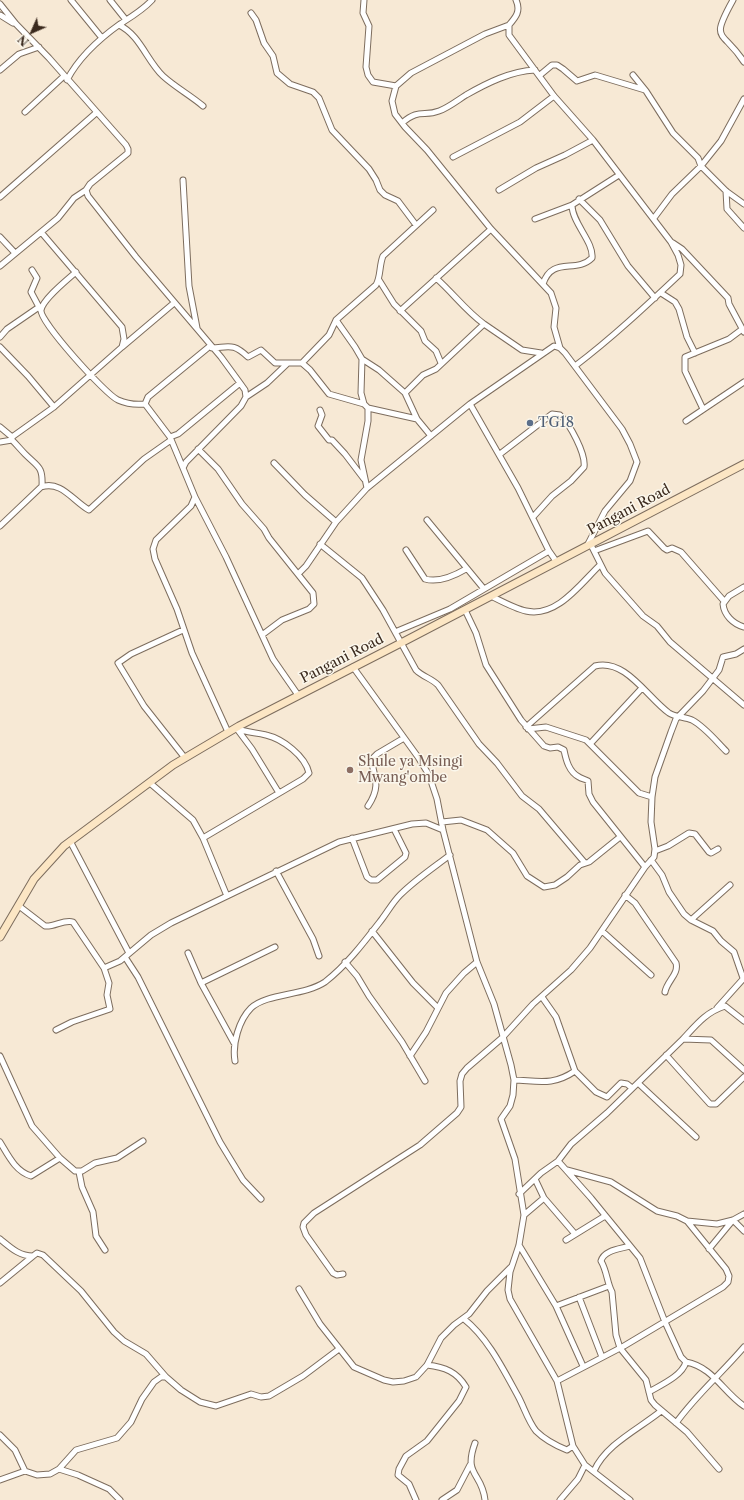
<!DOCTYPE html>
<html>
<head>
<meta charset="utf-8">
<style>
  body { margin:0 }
  #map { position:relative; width:744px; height:1500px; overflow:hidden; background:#f7e9d5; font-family:"Libre Caslon Text",serif }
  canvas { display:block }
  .north { position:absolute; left:12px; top:12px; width:40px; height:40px; -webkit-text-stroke:3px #fbf7ec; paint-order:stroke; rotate:225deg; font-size:11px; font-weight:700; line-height:16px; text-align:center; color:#3b2a1e }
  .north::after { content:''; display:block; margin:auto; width:14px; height:18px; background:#3b2a1e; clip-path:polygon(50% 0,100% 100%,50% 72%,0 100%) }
</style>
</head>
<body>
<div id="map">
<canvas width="744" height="1500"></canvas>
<div class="north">N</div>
</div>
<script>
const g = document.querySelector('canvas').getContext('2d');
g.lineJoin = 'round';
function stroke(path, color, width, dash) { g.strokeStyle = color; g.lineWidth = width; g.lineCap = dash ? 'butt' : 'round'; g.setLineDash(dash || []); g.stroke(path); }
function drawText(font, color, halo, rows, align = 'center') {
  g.font = font + ' "Libre Caslon Text",serif'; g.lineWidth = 3; g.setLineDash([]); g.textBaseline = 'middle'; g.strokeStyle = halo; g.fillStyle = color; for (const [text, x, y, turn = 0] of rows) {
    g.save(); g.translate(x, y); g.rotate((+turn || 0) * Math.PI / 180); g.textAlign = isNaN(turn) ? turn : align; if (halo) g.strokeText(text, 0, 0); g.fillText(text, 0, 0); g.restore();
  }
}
const minor = new Path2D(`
  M71,0L102,38
  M110,0L126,20
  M364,0L363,13L369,26L366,67L368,75L373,82L396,86
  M516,0C521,11 516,17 509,25V35L554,96L593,140L671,242L678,255L681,265L680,274C646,306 612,338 575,366
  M733,0C709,43 723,29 744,62
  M0,4L16,24L49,58L126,145L128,149V153L90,184L86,190L88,196L136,257L221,357L240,383L245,390L246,397L241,406L186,462L183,468L195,497L191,506L156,540L153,549L155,559L177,609L192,653L228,732
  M251,13L256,20L264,43L273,56L277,73L290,84L313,92L319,98L332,130L369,169L376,180L380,190L385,195L398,201L416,225
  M0,15L13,23
  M119,25C140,35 147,61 163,76C175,87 190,95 203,106
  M509,25L485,34L411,73L396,86L392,101L395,114L405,127L427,150L491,229L551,293L556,308L554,327L560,348
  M0,70L19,54L39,47
  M540,75L552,65H557L563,69L577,81L595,75L645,90
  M633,75L646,91L673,133L698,158L701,166L726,191L744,204
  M67,80C79,57 99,39 120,24C131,17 143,10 152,0
  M25,112L64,76
  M402,123C419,108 424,117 439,111C448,108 458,100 466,95C487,83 511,71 535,70
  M453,157L520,122L554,96
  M183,180L189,286L197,328
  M499,190L536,168L565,155L593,140
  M726,191L727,209L744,228
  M0,197L96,113
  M579,199L600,220L628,266L655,298
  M654,218L672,194L701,166L721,141L744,99
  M535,219L572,205
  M0,237L15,253
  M673,243L682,249L728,298L729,304L744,332
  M0,266L58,218L74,198L86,190
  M32,270L37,278L31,292L39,307
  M76,272C67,280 43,299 41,310C39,321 106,395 118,400C127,404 136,405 145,404
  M436,278C453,293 466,311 484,324
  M379,280L394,304L421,331L425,341L436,351L441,363
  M543,284C552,256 576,274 592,258C594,242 572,223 572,205L619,175
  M661,293L675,302L679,309L687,337L695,353
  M400,311L491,229
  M336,320L355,347L362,359L361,393L364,404L368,408V421L361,460L367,488
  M0,337L7,329L39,307L41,311
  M0,347L28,376L54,407
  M122,347L174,303
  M212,348C230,347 233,343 248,357L261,350L275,363H288
  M362,359L379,370L405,393L417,419L431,436
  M302,363L329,335L336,320L376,285C381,276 379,266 383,256L433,210
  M405,393L423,375L436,369L484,324L522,350L541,353
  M246,397L267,383L288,363H302L310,370L329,394L364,404
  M470,404L518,488L549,551L556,561
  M368,408L417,419
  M703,409L685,371V357L729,339L741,330
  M320,410L322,415L318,426L329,440H332L345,454L364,479
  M686,421L744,382
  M0,427L12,437
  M170,437L178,434L240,383
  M12,440C17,445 21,450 25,454C38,467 43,466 42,486
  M0,442L12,440V437L54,407L122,347L124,339L122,327L41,232
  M198,449L218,469L242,504L264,529L269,538L313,593L314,604L309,609L282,620L262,635
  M500,454L552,414L560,415C570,424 586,454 584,467L571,481L552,496L533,517
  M274,463L305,495L336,522
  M183,468L170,437L145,404L148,397L210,346
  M195,497L226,557L273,659L298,695
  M427,520L484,589
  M0,526L41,487C61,480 73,501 89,510L144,459L171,440
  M320,544L362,578L383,610L416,670C423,677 431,678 438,685L479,744L497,763L522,796L539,809L585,863
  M591,545L605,573L643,616L657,626L670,642L744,705
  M406,550L425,579C439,583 454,576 466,569
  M594,551L648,531L664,548L667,550L672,548L681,552L724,601
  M298,574L306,566L336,522L367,488L470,404L554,346L560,348L565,353L622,429L630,444L637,462L630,481L605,511L587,546
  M744,587L729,596L723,604C724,615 733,624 744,627
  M491,596C501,601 516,609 526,611C557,618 581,583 600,565
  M465,610L476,633L486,665L521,720L544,746L550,748L558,747L564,750C566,760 569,772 579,777C582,779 585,779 588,781L589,794L593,802L645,867
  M183,630L131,654L118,663L144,706L185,758
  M395,632L450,609L549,551
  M353,667L418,757L429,775L437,799L443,830L477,962L494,1004L511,1065L514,1080L513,1095L510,1106L501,1119L515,1159L524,1215L519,1245L510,1272L508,1290L510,1299L557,1381L573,1446L585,1465L578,1479L560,1500
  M526,727L595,666C625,658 647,697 669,713C675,717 685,717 692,720C705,727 716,741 726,751
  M237,729L252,749L279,793
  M528,729L546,727L586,740L639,793L652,797
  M590,744L642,688
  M150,783L193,820L203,838L227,896
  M368,806C380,788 376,780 371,760L377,754L404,738
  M442,822L461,820L487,830L513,853L527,876L544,887L555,885L567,877L580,865L589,862L620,837
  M203,838L303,779L309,773C305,756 283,739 266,735C255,732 246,733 236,728
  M352,838L367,877L371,880H377L405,857L406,853L394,829
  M70,841L129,953
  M655,851L668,846L689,833L695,834L709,852L711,853L718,849
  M651,860L662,875L669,892L684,914L691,920L713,931L721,941L734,952L743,978
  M276,871L313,939L319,956
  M625,895L635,903L676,963C679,974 667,981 665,992
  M19,906L45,926C55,927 64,919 73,922L104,968L109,983L107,995L110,1009L72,1022L56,1030
  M691,920L730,885
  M372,931L413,983L438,1008
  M602,931L651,975
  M188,953L201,983L234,1043
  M125,957L138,977L220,1142L243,1180L261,1199
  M345,962L357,976L369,996L402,1042L425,1081
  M104,968L120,961L151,935L171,923L339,842L412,824L426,823L443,830
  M201,983L275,947
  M542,997L556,1017L575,1071L596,1092L607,1097L621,1083L627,1084L632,1088
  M717,1008L744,978
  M683,1039C696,1025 706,1012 725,1006L744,1021
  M666,1055L710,1104H716L744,1077
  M0,1056L32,1126L60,1158L75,1171H82L95,1163L117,1158L143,1141
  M410,1056L426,1032L446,993L464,973L477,962
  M235,1061C232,1044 239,1020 251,1008C267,993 304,996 325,982C347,965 365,941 382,919C388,911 393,902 400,895C415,880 433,868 450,855
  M514,1080C539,1081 553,1086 575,1071
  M638,1083L696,1137
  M0,1142C8,1155 15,1171 31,1176L60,1158
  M558,1161L591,1198L640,1258L665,1322L681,1357L686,1362C682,1376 661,1385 649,1392
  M567,1170L611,1182L657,1211L677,1216L687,1221L717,1224L733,1220L744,1214
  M79,1172L82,1187L93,1212L96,1236L105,1250
  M535,1179L544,1198L575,1234
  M519,1194L541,1173L558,1161L571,1144L607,1113L683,1039L711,1040L744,1070
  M524,1215L544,1198
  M0,1239C11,1248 19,1256 33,1256L37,1253L43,1255L81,1291L114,1332L124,1341L146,1354L166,1377
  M566,1240L605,1216
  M519,1245L556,1306L583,1366
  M630,1246C620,1249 604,1250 601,1261C607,1271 607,1283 612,1292L616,1335L620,1348L646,1380L651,1400L655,1405L687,1432L719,1469
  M709,1249L733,1220L744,1231
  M343,1274L337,1275L333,1273L306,1235L303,1227L304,1223L314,1213L420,1145L457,1113L461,1107L460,1081L462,1074L467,1068L502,1038L533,1004L571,970L590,948L645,867L654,857L655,849L651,822L652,797L655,777L671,732L676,719L703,691L719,670L723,657L736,654L744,649
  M0,1283L33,1256
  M299,1289L320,1324L354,1367L384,1380L393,1382L404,1381L416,1377L427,1365L441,1338L454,1325L469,1314L487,1291L511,1267
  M579,1297L602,1357
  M556,1306L609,1286
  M464,1319C488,1338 503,1369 518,1396C524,1407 528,1421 536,1431C544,1439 557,1446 567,1450L573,1446
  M686,1362C713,1367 723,1392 744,1406
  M557,1381L624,1346L723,1287L728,1282L729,1276L726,1269L687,1221
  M676,1423C696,1395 722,1373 744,1347
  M0,1435L15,1450L25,1471
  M475,1443C463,1476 482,1472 485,1500
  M585,1465L630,1500
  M59,1469L78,1475L109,1489L120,1500
  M594,1471C606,1444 639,1429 661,1411
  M0,1480L25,1471L37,1475L50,1474L59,1469L76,1450L117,1438L131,1422L142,1399L154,1382L161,1377H166L181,1390L200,1402L216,1406L251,1394L261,1397L269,1396L303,1376L339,1349
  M416,1500L409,1484L398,1475L399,1469L406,1456L427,1441L459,1401L466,1387C457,1372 445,1367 427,1365
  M442,1500L457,1490L470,1465`);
const secondary = new Path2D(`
  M0,937L34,879L64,846L173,765L239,726L401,643L744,464`);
const markers = [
  [530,423,4,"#5c6f8a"],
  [350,770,4,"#8d6e63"]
];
const serviceNames = [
  ["TG18",538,423]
];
const streetNames = [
  ["Pangani Road",629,510,-28],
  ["Pangani Road",342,659,-27]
];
const educationNames = [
  ["Shule ya Msingi",358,762],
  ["Mwang'ombe",358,778]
];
stroke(minor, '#7d6d5e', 7);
stroke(secondary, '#7d6d5e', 9);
stroke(minor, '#fff', 5);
stroke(secondary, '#fce6c4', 7);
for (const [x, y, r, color] of markers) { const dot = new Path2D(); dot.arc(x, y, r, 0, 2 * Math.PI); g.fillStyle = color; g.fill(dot); stroke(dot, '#fbf7ec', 1.5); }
drawText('14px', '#4e5e75', '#fbf7ec', serviceNames, 'left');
drawText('14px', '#3b2a1e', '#fbf7ec', streetNames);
drawText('14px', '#785e54', '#fbf7ec', educationNames, 'left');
</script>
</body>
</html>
